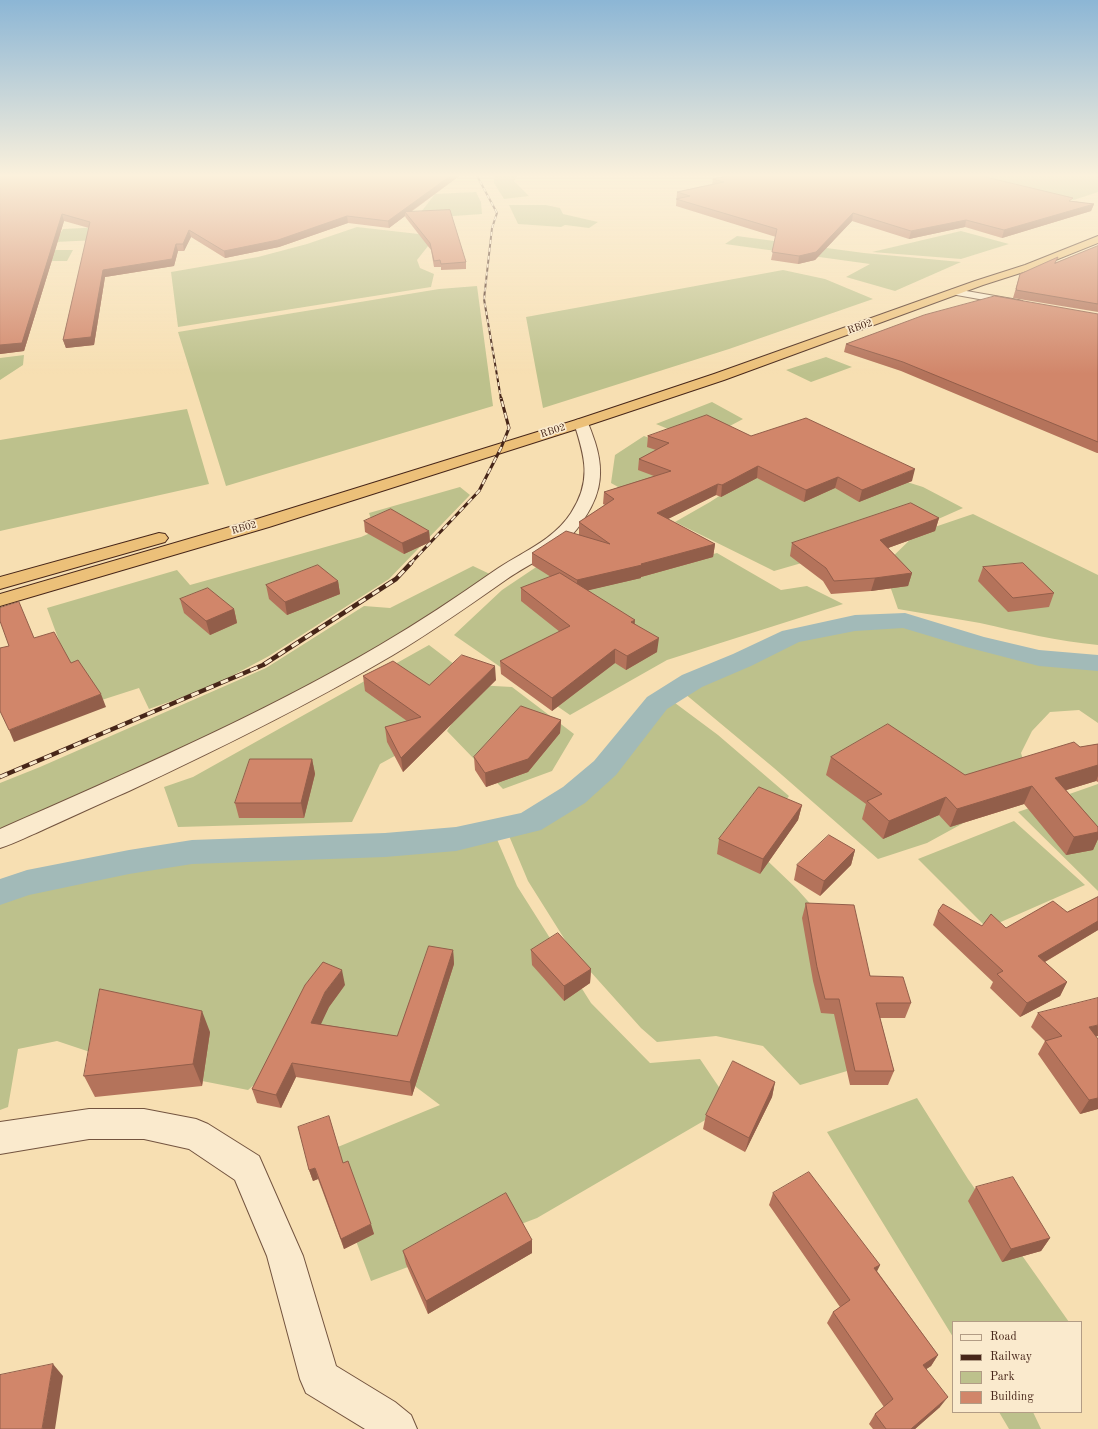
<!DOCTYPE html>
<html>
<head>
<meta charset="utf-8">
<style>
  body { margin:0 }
  #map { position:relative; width:1098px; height:1429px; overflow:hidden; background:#f7dfb2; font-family:"Old Standard TT",serif }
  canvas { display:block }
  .legend { position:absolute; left:952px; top:1321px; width:130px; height:92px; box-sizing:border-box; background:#faeacd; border:1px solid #b29c85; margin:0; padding:5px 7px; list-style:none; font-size:12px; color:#472619 }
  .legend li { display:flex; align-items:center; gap:8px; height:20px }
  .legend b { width:20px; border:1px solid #b29c85 }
</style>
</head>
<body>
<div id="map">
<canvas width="1098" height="1429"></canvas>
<ul class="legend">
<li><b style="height:5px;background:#faeacd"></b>Road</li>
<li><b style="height:5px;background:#472619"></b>Railway</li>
<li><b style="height:11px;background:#bdc18c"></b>Park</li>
<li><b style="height:11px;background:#d1866a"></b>Building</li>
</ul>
</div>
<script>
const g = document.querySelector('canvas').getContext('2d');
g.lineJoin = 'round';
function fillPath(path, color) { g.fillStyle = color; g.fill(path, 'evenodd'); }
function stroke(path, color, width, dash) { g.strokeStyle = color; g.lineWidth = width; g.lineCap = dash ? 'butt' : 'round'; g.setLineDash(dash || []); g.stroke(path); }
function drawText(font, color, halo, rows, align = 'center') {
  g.font = font + ' "Old Standard TT",serif'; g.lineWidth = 3.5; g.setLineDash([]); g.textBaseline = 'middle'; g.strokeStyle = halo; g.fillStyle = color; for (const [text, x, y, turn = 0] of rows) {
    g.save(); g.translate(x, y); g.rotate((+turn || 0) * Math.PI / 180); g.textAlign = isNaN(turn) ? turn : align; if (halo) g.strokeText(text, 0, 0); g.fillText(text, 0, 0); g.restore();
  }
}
const green = new Path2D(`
  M497,174H519L514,181L529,196L504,199L494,183V175Z
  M963,174H1098V192L1074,200Z
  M476,192L481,202L482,214L440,217L421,212L435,194Z
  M509,205H546L560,208L563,214L598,222L589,228L565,225L561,227L518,224Z
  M104,227L98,240L55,242L63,229Z
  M357,227L436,236L417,260L420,268L434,274L431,287L178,327L171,272L258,257L307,244Z
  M961,231L1009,244L961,259L872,252Z
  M737,236L864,253L961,262L895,291L846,277L870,264L725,244Z
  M48,250H73L67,261H40Z
  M783,270L825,279L873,299L729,349L543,408L526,317Z
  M477,286L493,406L226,486L178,332L439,289Z
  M24,355L23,365L0,380V358Z
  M826,357L852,367L811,382L786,370Z
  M712,402L743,419L726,428L712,447L656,424Z
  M187,409L209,484L0,531V440Z
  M644,436L725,465L663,512L611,483L615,455Z
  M846,463L923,487L963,508L909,532L774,571L675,522L710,502L753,474Z
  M460,487L470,495L389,579L269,656L211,687L149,709L139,688L83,706L47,608L177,570L190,585L361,537L375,531L369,513Z
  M973,514L1098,575V645C1058,641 1019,632 980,623C953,618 925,614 898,609L883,566L917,533Z
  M569,545L628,577L717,553L781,590L807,586L843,604L667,660L570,715L454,635L502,590Z
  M473,566L494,576L351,666L0,837V783L40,767L266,668L364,606L390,608Z
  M856,626H909L976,646L1043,662L1098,666V723L1079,710L1050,712L1032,731L1021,753L1031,786L927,843L878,859L774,768L684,693L744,666L793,640Z
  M429,645L467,674L422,741L380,764L352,822L178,827L164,787L193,777Z
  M476,685L512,687L574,734L552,771L503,789L447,731Z
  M671,700L718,735L789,796L752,846L797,889L841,938L864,1066L800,1085L763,1046L716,1036L657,1042L641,1028L572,951L528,881L507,831L534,826L580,797L610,769L661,705Z
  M1098,784V891L1018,812Z
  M1014,821L1085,885L987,928L918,859Z
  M496,837L517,886L591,1003L650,1063L700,1059L731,1105L537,1218L371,1281L337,1190L328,1151L440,1105L396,1072L299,1046L248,1090L141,1069L57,1041L18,1049L8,1107L0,1110V899L29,888L128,868L192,860L455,847Z
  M917,1098L968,1179L1069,1322H953V1337L827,1132Z
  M999,1412H1033L1041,1429H1009Z`);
const canal = new Path2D(`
  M905,613L984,637L1039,650L1098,655V671L1039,666L966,647L903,628L855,631L799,642L751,666L702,687L667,709L616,775L585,803L541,830L456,851L385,857L192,864L129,874L29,895L0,905V879L27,870L129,850L192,840L385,833L456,827L521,813L563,787L594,761L647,697L682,675L733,654L782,631L855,615Z`);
const street = new Path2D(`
  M955,289L1018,300L1022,301L1024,303L1022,305L1018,306L951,294L949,292L951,290Z
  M581,419L586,420C590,426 592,434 595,442C606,477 599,500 577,529C560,551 530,563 507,579C470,605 433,631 393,655C308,705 219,749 129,791C101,803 74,816 47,828C31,835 16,843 0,848V829C129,772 259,716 380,645C419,622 457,597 494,571C520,553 553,541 571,513C592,481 585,457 574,423L576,420Z
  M89,1109H144L196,1119L208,1124L259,1156L303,1256L336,1366L395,1402L411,1415L417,1429H365L306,1393L300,1379L267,1256L235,1180L189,1149L144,1139H89L0,1154V1122Z`);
const highway = new Path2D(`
  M1098,236V243L1033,269L983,285L724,380L586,426L269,527L0,606V594L257,519L576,420L714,374L975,281L1025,265Z
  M159,533L165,534L168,538L165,542L0,589V577Z`);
const railFar2 = new Path2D(`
  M476,174L497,213L492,228L484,299L501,399`);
const railFar1 = new Path2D(`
  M410,564L479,491L501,448L509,428L501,398`);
const rail = new Path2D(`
  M0,777L263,665L396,579L411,563`);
const wall = new Path2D(`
  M0,174H462L411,212L466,262V269L441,270V267H434L431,250L406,218L405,216L389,228L348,223L279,247L225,258L191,237L184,251H178L174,266L105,277L94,345L66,348L63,340L89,228L64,221L24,351L0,354Z
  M713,179L1072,201L1094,204L1091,211L1002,238L965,227L909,239L852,221L815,260L798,264L771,260L776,237L676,206L677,192L712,184Z
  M1098,246V312L1013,298L1020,274L1057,262Z
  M1098,314V453H1097L901,371L844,352L846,344Z
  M648,436H751L912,481L859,502L835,488L804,502L757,478L721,497L716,495L668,519L715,544L713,557L641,577V578L588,590L635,624L657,652L626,670L615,663L552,711L501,674L500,661L560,632L521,601V588L551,577L532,565V553L579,535V522L605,505L603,504L604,492L654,476L638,470L639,459L656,450L647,447Z
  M939,518L935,531L888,548L912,573L908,586L871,591L831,594L823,581L790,556L792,543Z
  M364,521L429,531L430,542L404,554L365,532Z
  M983,567L1054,593L1049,607L1008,612L978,581Z
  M338,581L340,594L287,615L269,599L266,585Z
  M180,599L234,609L237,623L210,635L184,613Z
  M363,676L429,685L496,680L403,772L387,742L385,727L407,721L365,691Z
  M561,720L560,733L528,772L486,787L475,770L474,757Z
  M1098,744V782L1096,781L1066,790L1098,827V839L1093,850L1066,855L1024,804L950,827L939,815L883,839L862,819L866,804L826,775L831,757L965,775L1080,747Z
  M312,759L315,774L304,818H239L235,803Z
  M802,805L798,820L760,874L717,854L719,839Z
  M855,850L851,865L820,896L794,880L797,865Z
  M1098,897V930L1045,962L1067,982L1060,996L1020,1017L990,988L993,982L933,925L938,911L982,926L1006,928L1067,912Z
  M806,903L870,976L911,1003L905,1018H880L894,1071L888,1085H850L834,1014L821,1013L813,981L802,918Z
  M453,950L454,964L412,1096L296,1077L281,1108L257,1103L252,1089L345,985L329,1007L320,1024L397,1036Z
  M531,950L591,969L590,983L564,1001L532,965Z
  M1038,1013L1096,1037L1098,1109L1080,1114L1038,1054L1045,1041L1031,1027Z
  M210,1032L202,1086L95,1097L84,1076Z
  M775,1082L772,1097L745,1152L703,1129L706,1115Z
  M343,1163L374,1234L344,1249L318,1179L313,1181L309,1170Z
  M976,1187L1050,1238L1041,1251L1002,1262L968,1201Z
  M773,1193L880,1265L877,1271L938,1355L931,1366L926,1369L940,1407L915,1429H873L869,1424L875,1414L884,1407L827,1323L833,1312L840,1307L769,1205Z
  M532,1240V1253L428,1314L406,1264L403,1251Z`);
const shadedWall = new Path2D(`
  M453,174H462L407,214L405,212V216L389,228L388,221Z
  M1094,204L1091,211L1002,238L1004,230Z
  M853,213L852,221L815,260L798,264L799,256Z
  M62,214L64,221L24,351L0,354V345Z
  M347,216L348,223L279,247L225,258L224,251Z
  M966,220L965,227L909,239L911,231Z
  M189,230L191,237L184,251L183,244Z
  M176,244L178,251L174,266L105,277L94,345L66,348L63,340L103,270Z
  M758,466L757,478L721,497L722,485Z
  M915,469L912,481L859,502L862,490Z
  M838,477L835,488L804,502L806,490Z
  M718,484L716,495L656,525L657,513Z
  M939,518L935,531L877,552L880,540Z
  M429,531L430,542L404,554L402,543Z
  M715,544L713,557L641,577V578L577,593V580L641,564Z
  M912,573L908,586L871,591L875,578Z
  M338,581L340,594L287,615L285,602Z
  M234,609L237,623L210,635L206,621Z
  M635,620L634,633L631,622Z
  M659,638L657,652L626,670L627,656Z
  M615,649V663L552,711V698Z
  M495,666L496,680L403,772L401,758Z
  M101,694L106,707L14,742L9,730Z
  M561,720L560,733L528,772L486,787L485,773Z
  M312,759L315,774L304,818L301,803Z
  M1098,765V776L1096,781L1047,796L1055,778Z
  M1032,786L1024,804L950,827L957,809Z
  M946,797L939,815L883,839L889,821Z
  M802,805L798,820L760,874L763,859Z
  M1098,832V839L1093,850L1066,855L1074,837Z
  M855,850L851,865L820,896L824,881Z
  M1098,921V930L1031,970L1038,956Z
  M453,950L454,964L412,1096L410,1082Z
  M591,969L590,983L564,1001V986Z
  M342,970L345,985L329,1007L315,1037L311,1023L325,992Z
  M1067,982L1060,996L1020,1017L1027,1003Z
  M202,1011L210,1032L202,1086L193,1064Z
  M1098,1025V1036L1080,1041L1089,1027Z
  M292,1063L296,1077L281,1108L276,1095Z
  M775,1082L772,1097L745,1152L749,1138Z
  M1098,1098V1109L1080,1114L1089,1100Z
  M315,1168L318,1179L313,1181L309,1170Z
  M371,1224L374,1234L344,1249L341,1239Z
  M1050,1238L1041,1251L1002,1262L1011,1249Z
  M532,1240V1253L428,1314L426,1301Z
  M880,1265L874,1277V1268Z
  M938,1355L931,1366L916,1376L923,1365Z
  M53,1364L63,1376L55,1429H42Z
  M948,1397L940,1407L915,1429H911Z`);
const building = new Path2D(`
  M0,174H453L388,221L347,216L278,240L224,251L189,230L183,244H176L172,259L103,270L91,337L63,340L90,222L62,214L22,343L0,345Z
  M738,174H973L1073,198L1069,201L1094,204L1004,230L966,220L911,231L853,213L816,252L799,256L772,252L777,229L676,199L690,196L677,192L724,182L713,179Z
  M450,210L466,262L441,264L440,260L434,261L430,243L405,212Z
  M1098,246V304L1016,290L1017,289H1016L1020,274L1058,257L1055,263Z
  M995,296L1098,314V442L903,362L846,344L924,315Z
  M707,415L751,436L806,418L915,469L862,490L838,477L806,490L758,466L722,485L718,484L657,513L715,544L641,564L642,565L577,580L532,553L566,531L610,544L579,522L614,499L604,492L671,471L639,459L669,443L648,436Z
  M911,503L939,518L880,540L912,573L875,578L834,581L826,568L792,543Z
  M391,509L429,531L402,543L364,521Z
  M1023,563L1054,593L1013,598L983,567Z
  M318,565L338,581L285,602L266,585Z
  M560,573L635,620L631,622L659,638L627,656L615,649L552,698L500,661L570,626L521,588Z
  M208,588L234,609L206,621L180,599Z
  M19,602L34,638L54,632L71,663L78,660L101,694L9,730L0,711V648L9,646L0,621V608Z
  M462,655L495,666L401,758L385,727L421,717L363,676L393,661L429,685Z
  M521,706L561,720L528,759L485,773L474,757Z
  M888,724L965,775L1074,742L1080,747L1098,744V765L1055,778L1098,827V832L1074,837L1032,786L957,809L946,797L889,821L867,801L882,794L831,757Z
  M250,759H312L301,803H235Z
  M759,787L802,805L763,859L719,839Z
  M829,835L855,850L824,881L797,865Z
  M1098,897V921L1038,956L1067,982L1027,1003L997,974L1003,971L938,911L943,904L982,926L991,914L1006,928L1053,901L1067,912Z
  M806,903L854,905L870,976L903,977L911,1003H876L894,1071H855L839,999H825L817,967Z
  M558,933L591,969L564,986L531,950Z
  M429,946L453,950L410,1082L292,1063L276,1095L252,1089L305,985L323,962L342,970L325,992L311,1023L397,1036Z
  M100,989L202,1011L193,1064L84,1076Z
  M1098,998V1025L1089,1027L1098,1039V1098L1089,1100L1045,1041L1062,1036L1038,1013Z
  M733,1061L775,1082L749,1138L706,1115Z
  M329,1116L343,1163L348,1161L371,1224L341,1239L315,1168L309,1170L298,1127Z
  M809,1172L880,1265L874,1268L938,1355L923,1365L948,1397L911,1429H886L875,1414L893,1399L833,1312L850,1300L773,1193Z
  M1013,1177L1050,1238L1011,1249L976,1187Z
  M506,1193L532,1240L426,1301L403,1251Z
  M53,1364L42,1429H0V1375Z`);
const farStreetnames = [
  ["RB02",860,327,-19],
  ["RB02",553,431,-18],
  ["RB02",244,528,-16]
];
fillPath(green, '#bdc18c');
fillPath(canal, '#a2bab8');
stroke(street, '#73543f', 2);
stroke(highway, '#472619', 2);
fillPath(street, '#faeacd');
fillPath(highway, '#ecc079');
stroke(railFar2, '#472619', 2);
stroke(railFar1, '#472619', 3);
stroke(rail, '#472619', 4.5);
stroke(railFar2, '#faeacd', 1.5, [4]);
stroke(railFar1, '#faeacd', 2, [6]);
stroke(rail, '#faeacd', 3, [8]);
fillPath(wall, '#b4735b');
fillPath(shadedWall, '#925e4a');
fillPath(building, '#d1866a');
stroke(building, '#925e4a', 1);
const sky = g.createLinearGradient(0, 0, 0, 374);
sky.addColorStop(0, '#8cb6d5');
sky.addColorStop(0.47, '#fbf1dc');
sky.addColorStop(1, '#fbf1dc00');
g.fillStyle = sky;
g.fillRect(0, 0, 1098, 374);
drawText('10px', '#472619', '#faeacd', farStreetnames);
</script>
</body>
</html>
